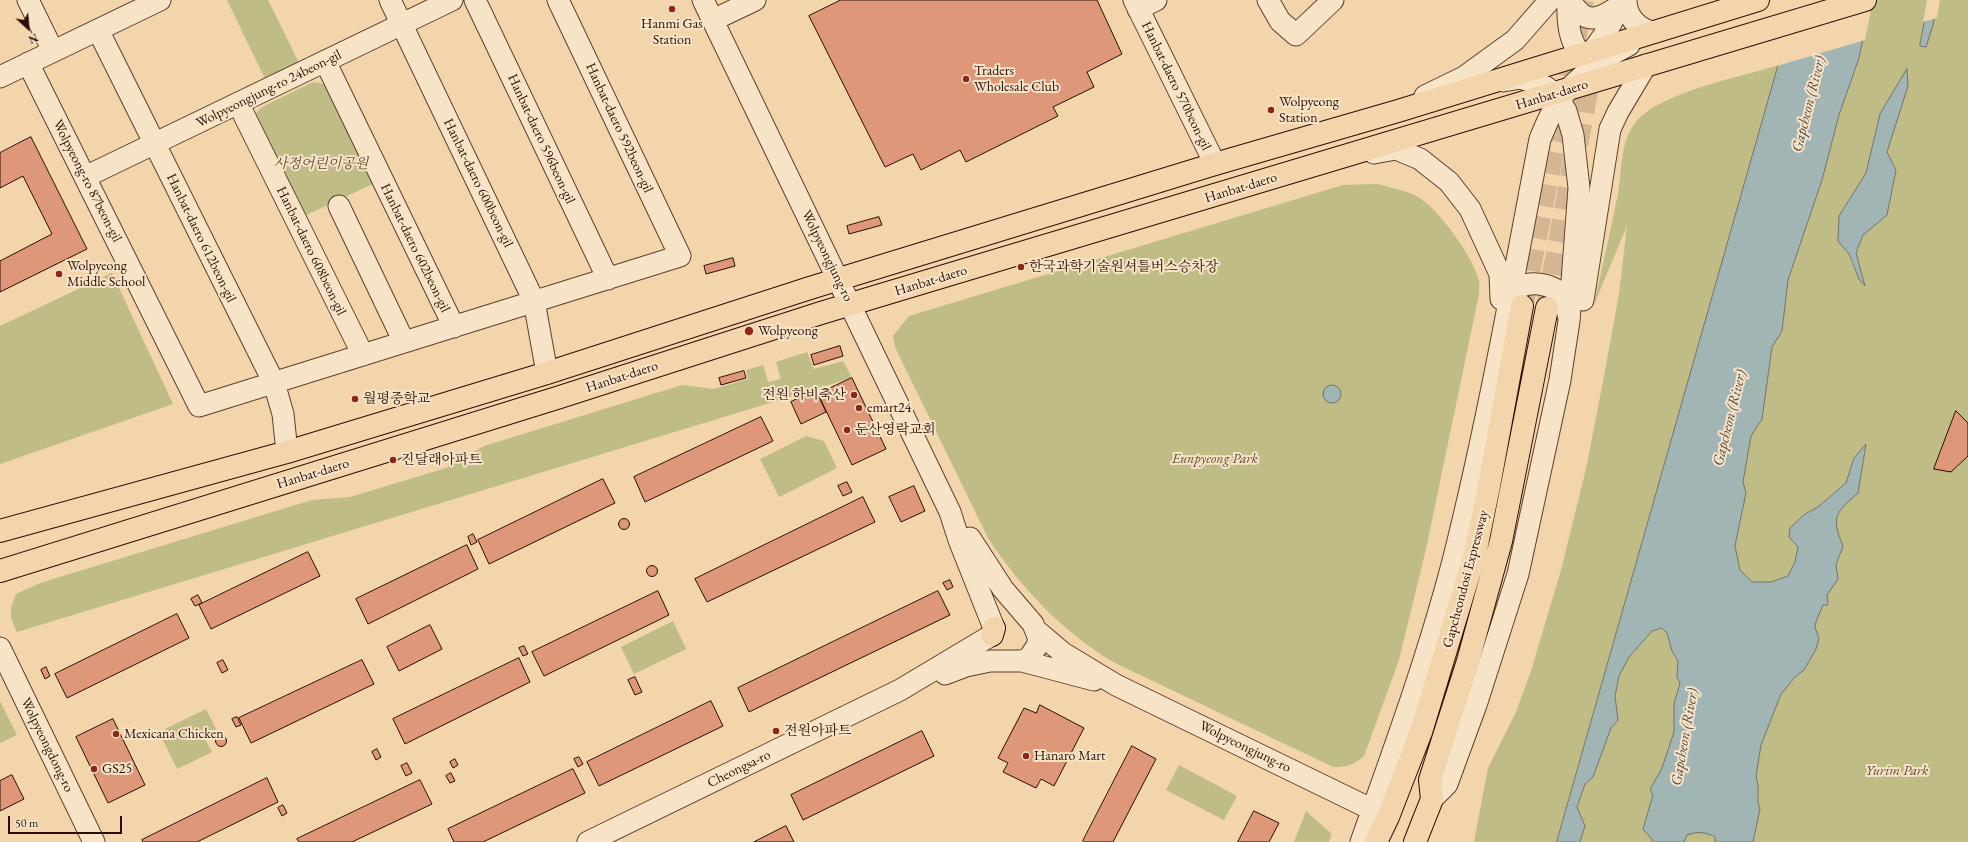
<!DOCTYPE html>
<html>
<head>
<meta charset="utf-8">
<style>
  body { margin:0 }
  #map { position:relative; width:1968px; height:842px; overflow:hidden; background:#f2d5ab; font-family:"EB Garamond",serif }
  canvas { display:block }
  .north { position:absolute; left:8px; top:8px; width:40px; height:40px; -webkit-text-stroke:3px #f7e4c8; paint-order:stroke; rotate:154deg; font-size:11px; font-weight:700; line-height:16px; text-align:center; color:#2b0d03 }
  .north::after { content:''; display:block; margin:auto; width:14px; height:18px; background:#2b0d03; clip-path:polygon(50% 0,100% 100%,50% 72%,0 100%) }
  .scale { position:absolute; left:8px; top:816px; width:114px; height:18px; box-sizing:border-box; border:2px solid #2b0d03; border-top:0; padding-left:5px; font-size:12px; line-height:14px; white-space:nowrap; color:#2b0d03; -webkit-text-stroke:3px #f7e4c8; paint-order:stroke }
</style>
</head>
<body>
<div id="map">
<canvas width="1968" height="842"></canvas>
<div class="north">N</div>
<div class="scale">50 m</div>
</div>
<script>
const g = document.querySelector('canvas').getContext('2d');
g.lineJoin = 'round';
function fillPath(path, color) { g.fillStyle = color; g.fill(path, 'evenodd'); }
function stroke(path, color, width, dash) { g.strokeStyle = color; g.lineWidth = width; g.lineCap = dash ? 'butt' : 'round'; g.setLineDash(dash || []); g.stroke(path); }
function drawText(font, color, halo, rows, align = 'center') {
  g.font = font + ' "EB Garamond","Noto Serif KR",serif'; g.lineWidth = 4; g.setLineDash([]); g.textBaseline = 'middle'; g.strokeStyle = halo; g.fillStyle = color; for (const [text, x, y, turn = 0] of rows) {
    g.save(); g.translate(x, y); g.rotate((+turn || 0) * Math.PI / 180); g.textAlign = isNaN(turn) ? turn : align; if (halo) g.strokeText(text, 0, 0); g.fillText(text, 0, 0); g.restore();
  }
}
const green = new Path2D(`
  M227,0H268L301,67L267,83Z
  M1871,0H1929L1920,45L1926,47L1938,0H1968V842H1753L1760,809L1758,803V785L1756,776L1761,745L1781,694L1795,677L1804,670L1819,639C1818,635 1816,631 1815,627C1815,614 1830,589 1838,579L1836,565L1843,546L1836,528V521L1841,508L1858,493L1866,445L1854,458L1846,483L1818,507L1805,514L1789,537L1798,547L1795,562L1788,576L1771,582H1752L1740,570L1735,546L1746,493L1743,482L1751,436L1762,419L1772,347L1782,331L1788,280L1822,180L1839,115L1859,58ZM1907,70L1887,152L1896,170L1887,214L1863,235L1856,253L1864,285C1849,267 1845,238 1839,216L1866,173L1880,114Z
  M1776,66H1779L1772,93L1557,842H1474L1488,768L1516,712L1531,671L1561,570L1586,469L1604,376L1619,294L1627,226L1593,307C1602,270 1610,232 1618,194C1622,171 1620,141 1636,122C1659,93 1739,77 1776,66Z
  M313,82L320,83L328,87L375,183L302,217L256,122V113L262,107Z
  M1378,184C1392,188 1409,191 1421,199C1440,211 1475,260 1479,281C1480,285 1479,290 1479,294L1426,549L1399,660L1364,756C1354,765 1346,767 1333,767L1113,662C1063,632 1020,587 988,538L895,347L893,336L909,316L1343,185Z
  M112,273L173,404L0,464V326Z
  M807,352L814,369L843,361L852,378L17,632C9,615 9,612 16,594L40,583L312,500L350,497L446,468L484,446L682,385L714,389L748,379L746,370L763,365L768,382L781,379L776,362Z
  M806,436L824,441L837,468L779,497L760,459Z
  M673,621L686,649L634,674L621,647Z
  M1663,628L1667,633L1672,651L1678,661L1677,677L1680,683L1674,704V732L1662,768L1650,789L1653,795L1643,829L1652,839V842H1580L1585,826L1577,807L1585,784L1593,777L1611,728L1618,720L1615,696L1619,676L1629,657L1652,631Z
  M0,701L17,735L0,743Z
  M206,709L217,731L204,737L212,752L177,769L159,732Z
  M1179,765L1237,796L1224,820L1166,790Z
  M1306,811L1332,834L1329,842H1294Z
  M1697,831L1706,833L1715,838V842H1684L1687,835Z`);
const water = new Path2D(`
  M1797,0H1871L1859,58L1839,115L1822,180L1788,280L1782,331L1772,347L1762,419L1751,436L1743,482L1746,493L1735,546L1740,570L1752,582H1771L1788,576L1795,562L1798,547L1789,537L1790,528L1805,514L1818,507L1846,483L1854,458L1866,444L1858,493C1835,513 1831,517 1843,546L1836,565L1838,579L1827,595L1828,605H1823L1816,622L1815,627L1819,639L1816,649L1804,670L1795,677L1781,694L1761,745L1756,776L1758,785V803L1760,809L1753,842H1715V837C1705,832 1698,831 1687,835L1684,842H1652V839L1643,829L1653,795L1650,789L1662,768L1674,732V704L1680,683L1677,677L1678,661L1672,651L1667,633L1662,628L1652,631L1629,657L1619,676L1615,696L1618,720L1611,728L1593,777L1585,784L1577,807L1585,826L1580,842H1557Z
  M1929,0H1938L1933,25L1926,47L1920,46Z
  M1907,69L1908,86L1887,152L1896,170L1887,215L1863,235L1856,253L1865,286L1859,279L1849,254L1838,241L1839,216L1866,173L1880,114Z
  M1323 394a9 9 0 1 1 18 0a9 9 0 1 1-18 0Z`);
const pier = new Path2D(`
  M1795,0H1873L1865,40L1777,66Z
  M1927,0H1940L1937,18L1923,22Z`);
const building = new Path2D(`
  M841,0H1097L1122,54L1087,72L1094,87L1053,107L1058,116L966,162L960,150L921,170L913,154L885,167L809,16Z
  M31,137L87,249L0,292V261L52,234L23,176L0,188V153Z
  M879,217L882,225L849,234L847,226Z
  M733,258L735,266L706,274L704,266Z
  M840,346L843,356L814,365L811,355Z
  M744,371L746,378L721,385L719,378Z
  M852,378L886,449L852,465L818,394Z
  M816,390L826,412L801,424L791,402Z
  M1956,411L1968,423V456L1951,472L1934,469Z
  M761,417L773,441L645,502L634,477Z
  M603,479L615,503L489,564L478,540Z
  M847,482L852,492L843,496L838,486Z
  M914,486L925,511L901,522L889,497Z
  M863,497L875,522L707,602L695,579Z
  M618.5 524a5.5 5.5 0 1 1 11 0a5.5 5.5 0 1 1-11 0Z
  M473,534L477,542L471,545L468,537Z
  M467,545L478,569L368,624L356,599Z
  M308,552L320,576L211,629L199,605Z
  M646.5 571a5.5 5.5 0 1 1 11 0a5.5 5.5 0 1 1-11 0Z
  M950,580L953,587L947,590L943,583Z
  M658,591L669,615L544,676L532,652Z
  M938,591L950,615L749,712L738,688Z
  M198,595L202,603L195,606L191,599Z
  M177,614L189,638L67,698L55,674Z
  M430,625L442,649L399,671L387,647Z
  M524,646L528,654L523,656L519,648Z
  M519,658L530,682L405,744L393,719Z
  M223,660L228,670L222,673L217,663Z
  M362,660L374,684L251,743L239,718Z
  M46,667L50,676L45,679L41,670Z
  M635,677L642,692L635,695L628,680Z
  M711,701L723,726L599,786L587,762Z
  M1040,705L1084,728L1054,786L1041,779L1036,788L1003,772L1008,763L998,758L1024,708L1036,713Z
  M237,717L241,725L236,727L232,719Z
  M113,719L145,785L108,803L76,737Z
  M922,731L934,756L803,820L791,795Z
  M215.5 741a5.5 5.5 0 1 1 11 0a5.5 5.5 0 1 1-11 0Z
  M1132,746L1156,759L1113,842H1085L1083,841Z
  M377,749L381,757L376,760L372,752Z
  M579,757L583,764L578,767L574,759Z
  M455,759L458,765L453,768L450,762Z
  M407,763L412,773L406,776L401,766Z
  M573,769L585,793L483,842H454L448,829Z
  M451,773L455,781L450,783L446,776Z
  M12,775L24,799L0,811V781Z
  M267,778L278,802L197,842H143L142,840Z
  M420,780L432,804L352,842H299L297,839Z
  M283,805L287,813L282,816L278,808Z
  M1254,811L1279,823L1269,842H1238Z
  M786,826L794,842H754Z`);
const majorTunnel = new Path2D(`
  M1523,303L1583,0
  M1547,307L1592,65`);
const minor = new Path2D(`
  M28,0L53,51
  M390,0L534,301L547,373
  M475,0L608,279
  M703,0L950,512L959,540L994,628
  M1134,0L1215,164
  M1268,0L1280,21L1296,35L1333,0
  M1568,0C1567,26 1569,50 1593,64
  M1570,0C1585,25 1597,21 1619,6
  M1626,0C1626,16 1637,28 1652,32
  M1138,9L1156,0
  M713,20L755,0
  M98,30L274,383L283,414L287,452
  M1585,59C1601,42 1614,22 1621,0
  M325,61L454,327
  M28,63L199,406L680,256L558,0
  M0,77L160,0
  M1425,96L1464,77L1515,40L1550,0
  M238,103L363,355
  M1374,153L1396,149L1420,159L1449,182L1470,209L1500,274L1501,299
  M85,177L452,0
  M339,206L404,342
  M1583,300L1610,129L1618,112L1646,65
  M1508,301C1511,297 1516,289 1520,287C1534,280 1558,285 1565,300C1567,304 1567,310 1568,315
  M1037,631L1063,653L1116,685L1373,810
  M0,648L94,842
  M1022,661L1094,680
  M945,674L966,666L990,661H1022L1029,658L1037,646L1039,639L1033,624L1003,589L970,538
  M1432,799L1447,784L1476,705L1518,574L1560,380L1569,321L1579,188L1573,135L1566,111L1555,94L1546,87L1521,78L1503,81
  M588,842L900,690L992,635
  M1361,842C1394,749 1428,657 1453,561C1488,422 1513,280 1540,139C1544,129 1549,118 1554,108C1572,80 1600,60 1629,45`);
const major = new Path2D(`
  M0,531L287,452L547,373L810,288L1215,164L1398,111L1758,0
  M0,571L560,397L821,313L1865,0
  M992,635L994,628
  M1376,842L1388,817L1421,732L1475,554L1489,486L1522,306
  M1415,842L1432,799L1430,780L1468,661L1501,541L1547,308`);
const markers = [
  [672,9,4,"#8f2418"],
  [966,79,4,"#8f2418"],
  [1271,110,4,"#8f2418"],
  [1021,267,4,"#8f2418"],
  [59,274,4,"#8f2418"],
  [749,331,5,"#8f2418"],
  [854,395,4,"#8f2418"],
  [355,399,4,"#8f2418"],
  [859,408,4,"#8f2418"],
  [847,430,4,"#8f2418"],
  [393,460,4,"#8f2418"],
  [776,731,4,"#8f2418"],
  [116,734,4,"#8f2418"],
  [1026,756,4,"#8f2418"],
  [94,769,4,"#8f2418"]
];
const poiNames = [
  ["Hanmi Gas",672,24,"center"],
  ["Station",672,40,"center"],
  ["Traders",974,71],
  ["Wholesale Club",974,87],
  ["Wolpyeong",1279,102],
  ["Station",1279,118],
  ["Wolpyeong",67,266],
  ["Middle School",67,282],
  ["한국과학기술원셔틀버스승차장",1029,267],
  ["Wolpyeong",758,331],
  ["전원 하비축산",846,395,"right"],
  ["월평중학교",363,399],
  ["emart24",867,408],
  ["둔산영락교회",855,430],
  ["진달래아파트",401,460],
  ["전원아파트",784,731],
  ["Mexicana Chicken",124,734],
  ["Hanaro Mart",1034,756],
  ["GS25",102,769]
];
const streetNames = [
  ["Hanbat-daero 570beon-gil",1176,86,64],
  ["Wolpyeongjung-ro 24beon-gil",269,89,-26],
  ["Hanbat-daero",1552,95,-17],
  ["Hanbat-daero 592beon-gil",619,128,65],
  ["Hanbat-daero 596beon-gil",541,139,65],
  ["Wolpyeong-ro 87beon-gil",87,181,63],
  ["Hanbat-daero 600beon-gil",478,183,64],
  ["Hanbat-daero",1241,188,-17],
  ["Hanbat-daero 612beon-gil",201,238,64],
  ["Hanbat-daero 602beon-gil",415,248,64],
  ["Hanbat-daero 608beon-gil",311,251,64],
  ["Wolpyeongjung-ro",827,256,64],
  ["Hanbat-daero",931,281,-17],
  ["Hanbat-daero",622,377,-18],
  ["Hanbat-daero",313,474,-17],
  ["Gapcheondosi Expressway",1466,579,-75],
  ["Wolpyeongdong-ro",47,745,64],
  ["Wolpyeongjung-ro",1245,747,26],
  ["Cheongsa-ro",739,769,-26]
];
const parkNames = [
  ["사정어린이공원",321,164],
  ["Eunpyeong Park",1215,459],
  ["Yurim Park",1897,771]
];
const waterNames = [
  ["Gapcheon (River)",1809,104,-76],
  ["Gapcheon (River)",1730,418,-76],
  ["Gapcheon (River)",1685,737,-80]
];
fillPath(green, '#bfbc86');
fillPath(water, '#a1b5b5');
stroke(water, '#72726e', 1);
fillPath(pier, '#f2d5ab');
fillPath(building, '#de9879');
stroke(building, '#2b0d03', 1);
stroke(majorTunnel, '#d4b792', 22, [22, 11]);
stroke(minor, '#5d3f2d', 23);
stroke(major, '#2b0d03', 24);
stroke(minor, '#f7e4c8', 21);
stroke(major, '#f2d5ab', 22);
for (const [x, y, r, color] of markers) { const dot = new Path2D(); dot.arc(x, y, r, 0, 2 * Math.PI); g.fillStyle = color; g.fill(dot); stroke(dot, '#f7e4c8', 1.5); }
drawText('14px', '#2b0d03', '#f7e4c8', poiNames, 'left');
drawText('14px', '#2b0d03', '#f7e4c8', streetNames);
drawText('italic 14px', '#5f4a31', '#f7e4c8', parkNames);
drawText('italic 15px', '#544841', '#f7e4c8', waterNames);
</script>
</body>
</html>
